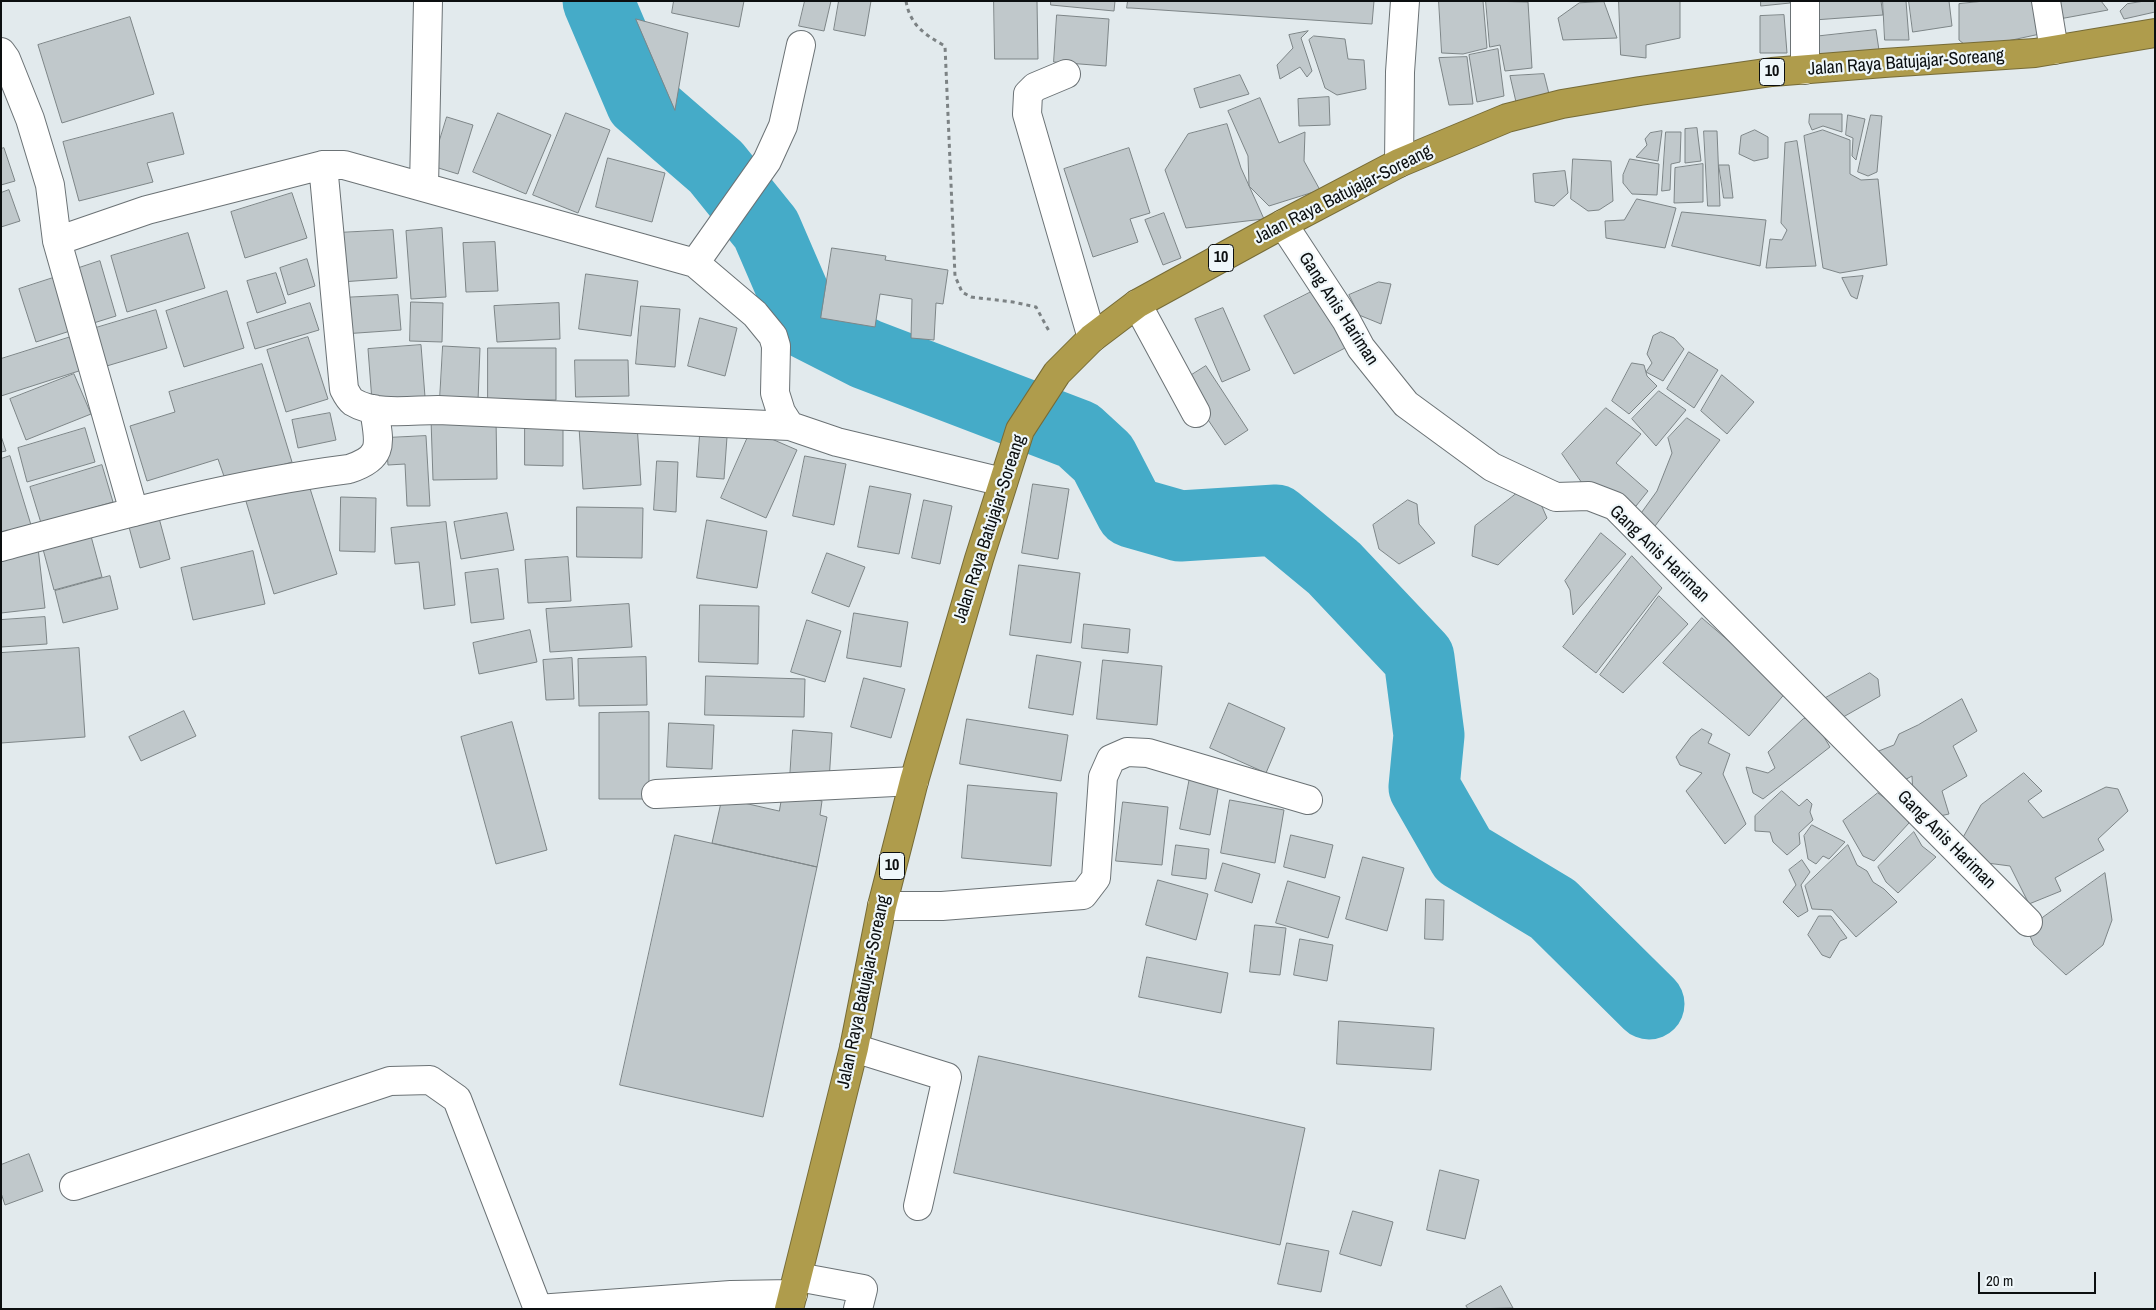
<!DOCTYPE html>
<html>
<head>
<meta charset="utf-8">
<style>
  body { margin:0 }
  #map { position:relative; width:2156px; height:1310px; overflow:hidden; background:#e2eaed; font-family:"Archivo Narrow",sans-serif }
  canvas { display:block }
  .frame { position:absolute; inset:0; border:2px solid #0c0f10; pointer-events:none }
  .scale { position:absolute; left:1978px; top:1272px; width:118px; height:22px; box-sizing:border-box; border:2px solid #0c0f10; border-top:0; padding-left:6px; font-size:15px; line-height:18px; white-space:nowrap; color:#0c0f10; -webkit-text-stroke:4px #eff7fa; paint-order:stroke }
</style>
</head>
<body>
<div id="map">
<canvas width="2156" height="1310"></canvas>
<div class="frame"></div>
<div class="scale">20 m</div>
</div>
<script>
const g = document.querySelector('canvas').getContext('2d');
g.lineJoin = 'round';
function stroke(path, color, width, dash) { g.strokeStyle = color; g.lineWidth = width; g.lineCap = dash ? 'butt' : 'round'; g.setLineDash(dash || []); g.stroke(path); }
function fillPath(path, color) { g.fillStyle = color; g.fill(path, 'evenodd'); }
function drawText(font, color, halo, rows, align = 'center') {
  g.font = font + ' "Archivo Narrow",sans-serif'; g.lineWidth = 4.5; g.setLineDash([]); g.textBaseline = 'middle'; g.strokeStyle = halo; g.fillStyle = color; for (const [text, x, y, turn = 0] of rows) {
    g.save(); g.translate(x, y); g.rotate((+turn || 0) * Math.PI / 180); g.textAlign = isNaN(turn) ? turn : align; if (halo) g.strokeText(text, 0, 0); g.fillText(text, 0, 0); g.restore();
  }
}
const river = new Path2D(`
  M598,1L641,102L716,167L766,229L807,324L866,354L1078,435L1103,458L1131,512L1180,526L1276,520L1334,568L1419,658L1429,735L1424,787L1463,855L1553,909L1649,1004`);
const building = new Path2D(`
  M674,1H744L739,27L672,13Z
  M805,1H831L824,31L799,26Z
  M839,1H871L865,36L834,30Z
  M994,1H1037L1038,59H995Z
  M1051,1H1115L1114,11L1051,5Z
  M1128,1H1374L1372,24L1131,8H1127Z
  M1439,1H1483L1487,48L1463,54L1442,53Z
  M1486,1L1528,2L1532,68L1505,71L1500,45L1490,47Z
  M1619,1H1680V38L1646,45V58L1621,55Z
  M1761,1H1790V3L1761,6Z
  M1813,1H1881L1883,15L1814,20Z
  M1883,1H1906L1909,40H1885Z
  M1909,1H1949L1952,26L1913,32Z
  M1985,1H2036L2040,34L1970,49L1959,40V4Z
  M2051,1H2101L2108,10L2054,20Z
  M2145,1H2155V12L2124,19L2120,11L2127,4Z
  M1604,2L1617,38L1563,40L1558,18L1579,3Z
  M1057,15L1109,19L1106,66L1054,62Z
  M1784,15L1787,53H1760V16Z
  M130,17L154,94L62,123L38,45Z
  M636,19L688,33L675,110Z
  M1876,30L1880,57L1816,65L1812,37Z
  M1308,31L1301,38L1312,71L1307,77L1300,67L1280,79L1277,65L1293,48L1289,35Z
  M1314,36L1345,39L1348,59L1364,60L1366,89L1337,95L1325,88L1309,40Z
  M1498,49L1504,96L1477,102L1469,55Z
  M1467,57L1473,104L1449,105L1439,58Z
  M1544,74L1550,98L1516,102L1510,76Z
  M1240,75L1249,94L1200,108L1194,89Z
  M1329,97L1330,125L1299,126L1298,99Z
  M1260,98L1279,143L1305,132L1304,161L1320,190L1269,206L1249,186L1248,156L1228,111Z
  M173,113L184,154L147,163L153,182L79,201L63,142Z
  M498,113L551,135L526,194L473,172Z
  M566,113L610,130L578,213L533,195Z
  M1810,114H1842V132L1823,126L1812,130L1809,123Z
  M1848,115L1865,119L1856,160L1852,156L1853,138L1846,135Z
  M1871,115L1882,116L1877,172L1868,176L1858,172Z
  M447,117L473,125L458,174L432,166Z
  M1227,124L1241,168L1264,219L1186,228L1165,170L1188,134Z
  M1697,128L1701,161L1685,163V129Z
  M1755,130L1768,137V158L1754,161L1739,154L1741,136Z
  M1823,130L1850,140V174L1861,180L1878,179L1887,265L1840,273L1823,268L1804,136Z
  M1662,131L1658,161L1636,157L1647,145L1645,139L1650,133Z
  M1704,131H1717L1720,206H1708Z
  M1666,132H1681L1680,162L1671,164L1670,190L1662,191Z
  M1797,141L1816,266L1766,268L1770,239L1782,240L1787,230L1781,223L1785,143Z
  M4,148L15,181L1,185V149Z
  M1129,148L1150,213L1130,219L1138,242L1093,257L1064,169Z
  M608,158L665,173L652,222L596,207Z
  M1573,159L1611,161L1613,201L1599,210L1588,211L1571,199Z
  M1630,159L1659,164L1657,195L1632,194L1623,183V175Z
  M1703,164V202L1674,203L1675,168Z
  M1719,165H1729L1733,198H1724Z
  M1565,171L1568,193L1554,206L1535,202L1533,174Z
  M9,190L20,221L1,227V193Z
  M292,193L307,238L245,258L231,212Z
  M1637,199L1676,208L1665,248L1606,238L1605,221L1624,220Z
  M1682,212L1766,220L1760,266L1672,246Z
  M1164,213L1181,258L1163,265L1145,220Z
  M442,228L446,297L411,299L406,231Z
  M393,230L397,278L341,282L337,233Z
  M188,233L205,288L127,312L111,256Z
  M495,242L498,291L466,292L463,243Z
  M832,248L886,256L885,260L948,270L943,304L936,303L934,340L911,338L912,299L880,294L875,327L821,318Z
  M307,259L315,286L288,295L280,268Z
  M100,261L116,316L84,326L67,272Z
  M276,273L286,303L257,313L247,281Z
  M586,274L638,281L631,336L579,329Z
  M1863,276L1857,299L1851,296L1842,278Z
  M53,278L70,331L36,342L19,289Z
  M1379,282L1391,284L1381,324L1359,315L1349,295Z
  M1319,288L1349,346L1294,374L1264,316Z
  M227,291L244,348L184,367L166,311Z
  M398,295L401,330L343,334L341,298Z
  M411,302L443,303L442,342L410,341Z
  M310,303L319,330L255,349L247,323Z
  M559,303L560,339L497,342L494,306Z
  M641,306L680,309L675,367L636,364Z
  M1223,308L1250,370L1222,382L1195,319Z
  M156,310L167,348L100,368L89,330Z
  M700,318L737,328L725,376L688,366Z
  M1661,332L1674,338L1684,349L1663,381L1646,372L1652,363L1647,354L1653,336Z
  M74,336L85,369L1,396V359Z
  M308,337L328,399L286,412L267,350Z
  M421,345L425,397L372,401L368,349Z
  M443,346L480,348L478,401L440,399Z
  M488,348H556V400L488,399Z
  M1689,352L1718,370L1694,408L1667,389Z
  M575,360H628L629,396L576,397Z
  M1632,363L1644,365L1647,376L1657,386L1629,414L1612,401Z
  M262,364L292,462L226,482L218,459L147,481L130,426L175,412L169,392Z
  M1206,366L1248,430L1225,445L1182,381Z
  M74,374L91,414L26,440L10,399Z
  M1722,375L1754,402L1727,434L1701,411Z
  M1659,391L1686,410L1656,446L1632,419Z
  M1606,408L1641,434L1616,463L1648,491L1636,506L1622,507L1584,486L1562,454Z
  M330,413L336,440L298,448L292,420Z
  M496,418L497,479L433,480L431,419Z
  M1687,418L1720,440L1652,530L1639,516L1657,491L1672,453L1668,438Z
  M525,424L563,425V466L525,465Z
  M637,424L641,485L583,489L579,427Z
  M85,428L95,462L27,482L18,448Z
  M751,430L797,450L766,518L721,498Z
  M700,435L727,437L724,479L697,477Z
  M1,436L6,451L1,452Z
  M426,436L430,506H407L405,464L388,465L386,438Z
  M10,456L31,525L1,535V459Z
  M805,456L846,464L834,525L793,516Z
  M657,461L678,462L676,512L654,510Z
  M102,465L113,502L41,523L30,487Z
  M307,479L337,574L274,594L245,498Z
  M1033,484L1069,489L1058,559L1022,553Z
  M870,486L911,494L899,554L858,547Z
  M1521,490L1536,493L1547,518L1498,565L1472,556L1475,526Z
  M341,497L376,498L375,552L340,551Z
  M924,500L952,506L940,564L912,558Z
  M1408,500L1417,504L1419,524L1435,543L1399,564L1379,549L1373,525Z
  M577,507L643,508L642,558L577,557Z
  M507,513L514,550L461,559L454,522Z
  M159,518L170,559L140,568L129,527Z
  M707,520L767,531L757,588L697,578Z
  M446,522L455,605L424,609L419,562L395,564L391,528Z
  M88,525L102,577L54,590L40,538Z
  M1601,533L1626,554L1573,615L1570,590L1565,581Z
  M38,548L45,608L1,613V552Z
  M253,551L265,604L193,620L181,568Z
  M827,553L865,567L849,607L812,593Z
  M1632,556L1662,588L1596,673L1563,647Z
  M568,557L571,601L528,603L525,560Z
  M1019,565L1080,573L1071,643L1010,635Z
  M498,569L504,619L471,623L465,573Z
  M110,576L118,609L63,623L55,591Z
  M1659,596L1688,624L1623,693L1600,675Z
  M629,604L632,647L550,652L546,609Z
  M700,605L759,606L758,664L699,662Z
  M854,613L908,622L901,667L847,658Z
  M45,617L47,644L1,647V620Z
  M1702,618L1787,691L1749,736L1663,663Z
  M807,620L841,631L825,682L791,672Z
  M1084,624L1130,629L1128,653L1082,648Z
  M530,630L537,662L479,674L473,643Z
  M79,648L85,737L1,743V653Z
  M1037,655L1081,662L1073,715L1029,708Z
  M646,657L647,705L579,706L578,659Z
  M572,658L574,699L546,700L543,660Z
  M1103,660L1162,666L1157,725L1097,719Z
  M1870,673L1878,679L1880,696L1838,720L1822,700Z
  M706,676L805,679L804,717L705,715Z
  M864,678L905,689L891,738L851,727Z
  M1962,699L1977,731L1953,746L1967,776L1942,791L1949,814L1935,817L1913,795L1912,776L1901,782L1871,754L1894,745L1899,734L1918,725Z
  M1229,703L1285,728L1266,773L1210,748Z
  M184,711L196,736L141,761L129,737Z
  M649,712V799H599V713Z
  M1812,717L1830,747L1763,799L1753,793L1746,767L1768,773L1775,768L1768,752L1803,719Z
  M967,719L1068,735L1061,781L960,764Z
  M512,722L547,850L496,864L461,737Z
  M669,723L714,725L712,769L667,767Z
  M1702,729L1712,734L1708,743L1730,754L1723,774L1746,824L1725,844L1686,791L1702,773L1680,765L1676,757L1691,737Z
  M793,730L832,733L829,782L790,779Z
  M1191,772L1220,777L1210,835L1180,829Z
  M2024,773L2042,791L2028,801L2043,818L2106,787L2118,789L2128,811L2098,839L2104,850L2055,878L2061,891L2029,904L2010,866L1987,863L1961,841L1981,805Z
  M968,785L1057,793L1051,866L962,858Z
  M1782,791L1799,806L1807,799L1812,804L1810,812L1813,820L1799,833L1800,844L1787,855L1773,842L1770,832L1755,831V816Z
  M783,792L822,801L820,815L827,817L817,867L712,843L722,798L779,811Z
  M1878,793L1901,810L1909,823L1874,861L1863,856L1843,821Z
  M1230,800L1284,810L1275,863L1221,853Z
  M1123,802L1168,807L1162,865L1116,861Z
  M1812,825L1845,842L1829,859L1823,856L1816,864L1808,859L1804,836Z
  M1914,832L1922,846L1936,857L1898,893L1886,882L1878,867Z
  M675,835L817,867L763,1117L620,1085Z
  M1291,835L1333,845L1325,878L1284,867Z
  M1176,845L1209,849L1206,879L1172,875Z
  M1848,845L1857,865L1867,871L1873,882L1884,889L1897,902L1856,937L1832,910L1812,909L1805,886Z
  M1363,857L1404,868L1387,931L1346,919Z
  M1802,860L1810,872L1801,885L1808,911L1798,917L1783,902L1796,885L1789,870Z
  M1223,863L1260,874L1252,903L1215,891Z
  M2105,873L2112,920L2103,945L2066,975L2034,945L2030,936L2038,927L2042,918Z
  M1158,880L1208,894L1196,940L1146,925Z
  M1288,881L1340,897L1328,938L1276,923Z
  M1426,899L1444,900L1443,940L1425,939Z
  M1819,916H1831L1847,938L1840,941L1830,958L1822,955L1808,935Z
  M1255,925L1286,928L1280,975L1250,972Z
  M1300,939L1333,945L1327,981L1294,975Z
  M1147,957L1228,973L1221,1013L1139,997Z
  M1339,1021L1434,1028L1431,1070L1337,1064Z
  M979,1056L1305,1128L1280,1245L954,1173Z
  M29,1154L43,1191L5,1205L1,1193V1165Z
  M1440,1170L1479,1180L1465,1239L1427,1230Z
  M1353,1211L1393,1222L1381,1266L1340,1254Z
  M1287,1243L1329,1251L1321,1292L1278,1284Z
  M1501,1286L1513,1308L1468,1309L1466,1306Z`);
const path = new Path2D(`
  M906,1C910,25 925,35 945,46L955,276L962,292L971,297L1013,302L1036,307L1049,331`);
const minor = new Path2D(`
  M1805,1V70
  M2046,1L2054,50
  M1,52L6,59L30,119L50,185L57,241L147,210L323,165H344L695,263L755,314L773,336L776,346L775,393L781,412L790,426L837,442L1003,482
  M1066,74L1035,87L1028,94L1027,114L1092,338
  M1399,163L1400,72L1405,1
  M323,165L344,389C346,393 349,399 353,402C376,416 412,410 438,410L790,426
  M424,186L428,1
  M1283,224L1346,320L1361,348L1406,404L1492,467L1556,497L1589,496L1615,506L2028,922
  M57,241L134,512
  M695,263L767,161L783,126L801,45
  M1137,304L1196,413
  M1,547C116,516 231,484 349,469C386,457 379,442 374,409
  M656,794L914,781
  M882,906H942L1083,895L1096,878L1103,777L1111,759L1127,752L1148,753L1308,800
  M854,1048L947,1077L918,1206
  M74,1186L390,1081L430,1080L457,1099L538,1309
  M798,1277L863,1289L858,1309
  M538,1309L731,1295L793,1294`);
const highway = new Path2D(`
  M789,1309L854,1048L882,906L914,781L979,559L1020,430L1057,373L1092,338L1137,304L1283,224L1399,163L1507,118L1562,104L1640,91L1772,72L1884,63L2035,53L2155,33`);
const shields = [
  [1772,72,25],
  [1221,258,25],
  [892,866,25]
];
const shieldNames = [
  ["10",1772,72],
  ["10",1221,258],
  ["10",892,866]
];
const streetNames = [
  ["Jalan Raya Batujajar-Soreang",1906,63,-4],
  ["Jalan Raya Batujajar-Soreang",1343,195,-27],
  ["Gang Anis Hariman",1338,309,57],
  ["Jalan Raya Batujajar-Soreang",990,529,-72],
  ["Gang Anis Hariman",1659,554,44],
  ["Gang Anis Hariman",1946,840,45],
  ["Jalan Raya Batujajar-Soreang",864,992,-78]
];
stroke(river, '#45abc8', 71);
fillPath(building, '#c0c8cb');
stroke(building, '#7d8587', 1);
stroke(minor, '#6b7275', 30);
stroke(highway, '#766b37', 30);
stroke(path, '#7c8284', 3, [4, 4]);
stroke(minor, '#fff', 28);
stroke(highway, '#af9c4c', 28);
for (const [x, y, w] of shields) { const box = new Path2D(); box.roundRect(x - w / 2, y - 13.5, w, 27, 4); g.fillStyle = '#eff7fa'; g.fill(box); stroke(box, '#0c0f10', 1); }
drawText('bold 16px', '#0c0f10', null, shieldNames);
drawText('18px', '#0c0f10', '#eff7fa', streetNames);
</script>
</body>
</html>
